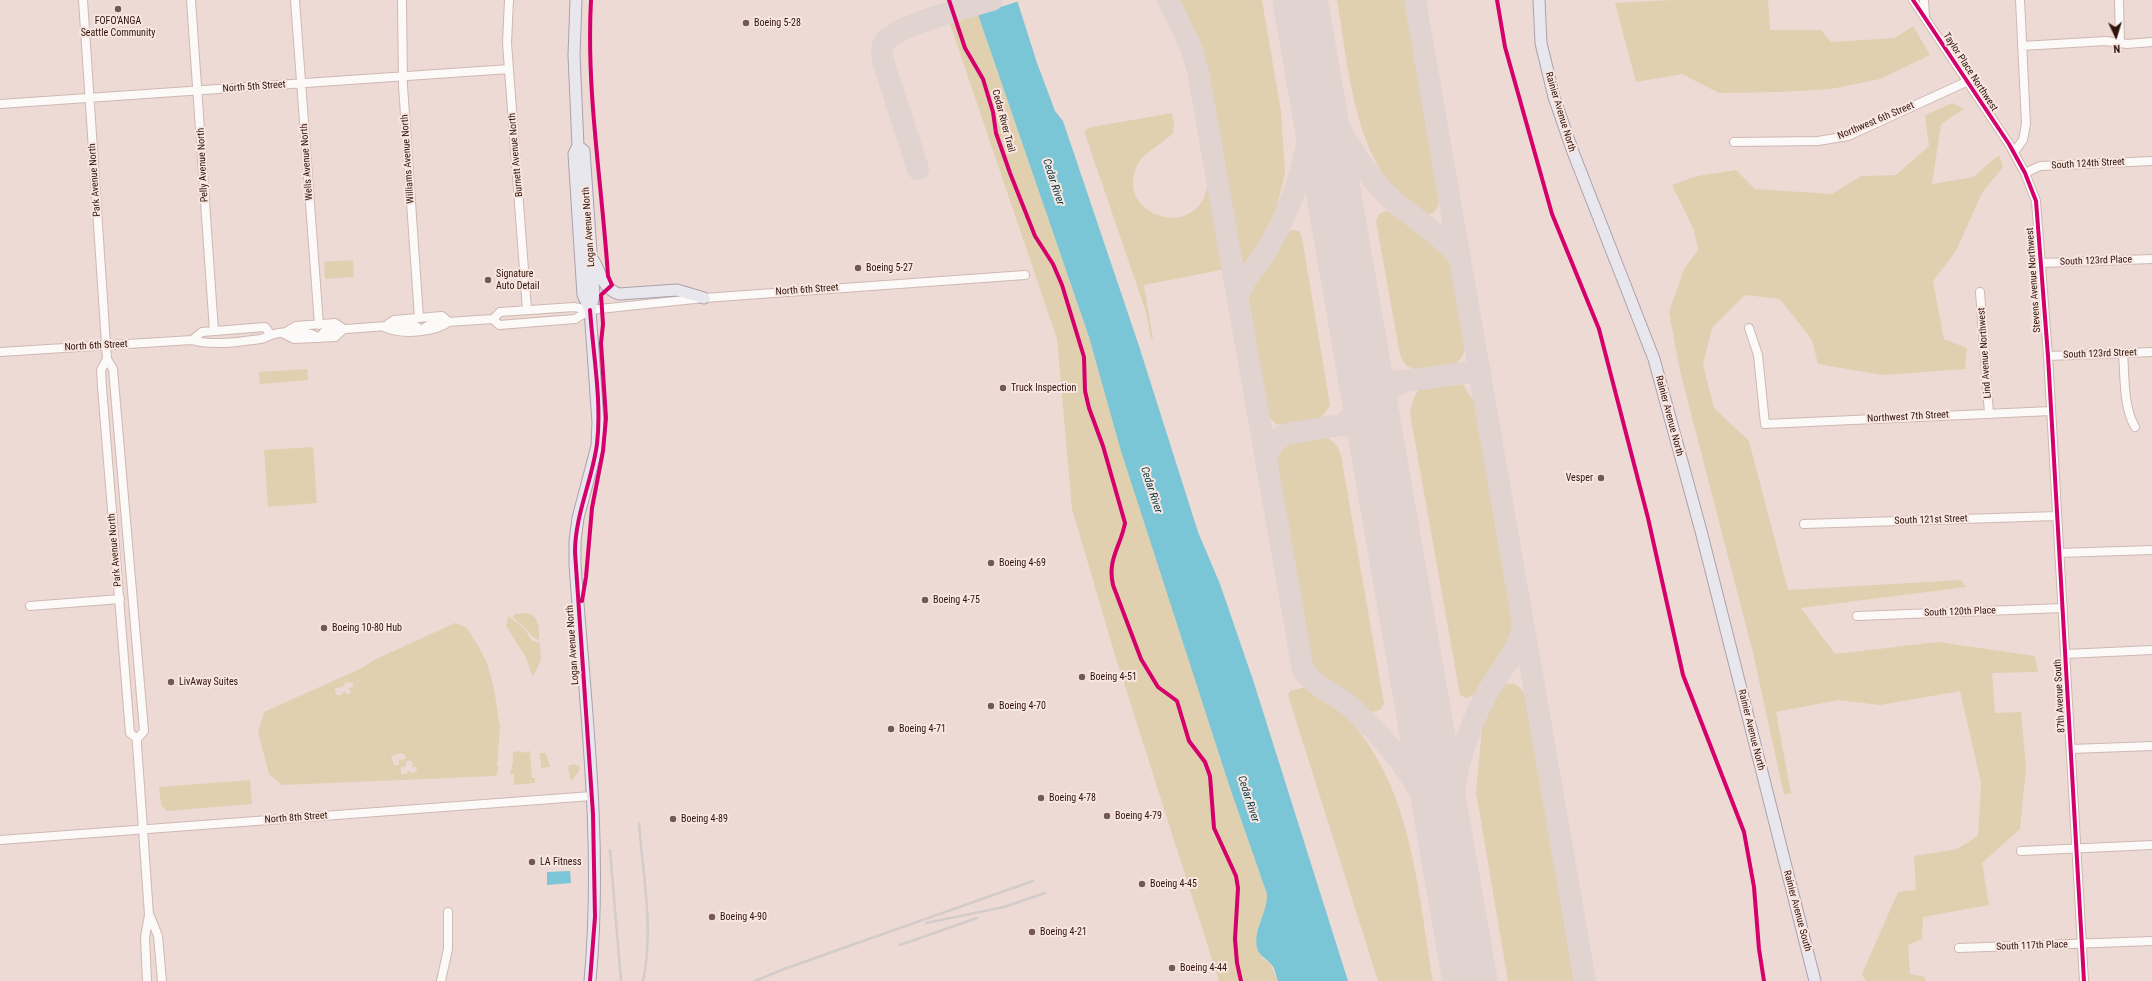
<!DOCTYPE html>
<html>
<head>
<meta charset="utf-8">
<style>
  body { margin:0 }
  #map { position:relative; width:2152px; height:981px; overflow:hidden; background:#eddad5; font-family:"Roboto Condensed",sans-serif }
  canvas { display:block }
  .north { position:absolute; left:2096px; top:16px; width:40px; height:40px; -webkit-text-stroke:3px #f8e6e1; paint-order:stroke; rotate:176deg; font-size:11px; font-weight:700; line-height:16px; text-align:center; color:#31130b }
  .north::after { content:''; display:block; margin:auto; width:14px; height:18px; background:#31130b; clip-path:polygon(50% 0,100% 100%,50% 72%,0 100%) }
</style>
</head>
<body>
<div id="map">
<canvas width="2152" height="981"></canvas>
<div class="north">N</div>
</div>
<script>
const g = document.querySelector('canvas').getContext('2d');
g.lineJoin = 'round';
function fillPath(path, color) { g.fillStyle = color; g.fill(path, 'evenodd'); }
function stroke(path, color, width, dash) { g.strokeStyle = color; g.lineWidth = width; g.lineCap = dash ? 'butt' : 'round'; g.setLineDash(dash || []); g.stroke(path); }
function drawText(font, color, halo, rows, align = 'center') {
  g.font = font + ' "Roboto Condensed",sans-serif'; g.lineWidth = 4; g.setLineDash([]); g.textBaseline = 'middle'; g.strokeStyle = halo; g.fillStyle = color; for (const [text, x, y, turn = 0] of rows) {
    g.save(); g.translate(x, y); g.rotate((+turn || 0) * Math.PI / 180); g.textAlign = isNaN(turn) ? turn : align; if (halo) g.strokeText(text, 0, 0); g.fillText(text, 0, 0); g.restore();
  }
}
const green = new Path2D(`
  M1176,0H1262L1281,112L1285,174L1272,225L1249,260L1242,264L1237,256L1207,78L1199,53Z
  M1337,0H1405L1440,199C1437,211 1433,215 1422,216C1354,168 1350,75 1337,0Z
  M1673,0H1768L1770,30H1821L1831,42L1895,38L1913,26L1930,55L1880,79L1831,89L1780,92L1719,93L1682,74L1636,82L1615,3Z
  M978,14L1089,337L1148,532L1230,788L1267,894L1268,904L1259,924L1262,958L1270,963L1278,981H1219L1115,655L1072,509L1057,339L950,24Z
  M1953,103L1964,109L1941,124L1932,184L1973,177L1999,155L2003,167L1982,193L1956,251L1933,281L1944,339L1967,348L1965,369L1883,375L1818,364L1812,340L1780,299L1745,295L1712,328L1703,365L1714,408L1749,441L1788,590L1961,580L1966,587L1801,608L1835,654L1938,642L2035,656L2038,672L1992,673L1995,713L2021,712L2026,768L2020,829L1982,863L1989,905L1923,917L1922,939L1908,945L1910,974L1925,977V981H1866L1862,974L1898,892L1916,890L1914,856L1957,849L1978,836L1981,783L1960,691L1880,705L1838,700L1776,712L1791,793L1784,795L1753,653L1680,371L1669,312L1684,269L1698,250L1694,230L1672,185L1697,176L1736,170L1755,189L1832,194L1861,176L1896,175L1929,146L1925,115Z
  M1172,113L1174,125L1173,133C1161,146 1143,151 1136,168C1115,219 1207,244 1208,177H1210L1226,269L1144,285L1153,339H1151L1146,312L1084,131L1092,127Z
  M1386,211L1394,214L1439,249L1449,260L1465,346L1463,355L1457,363L1421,371L1406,366L1400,355L1376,221L1379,214Z
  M1293,230L1299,231L1302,238L1330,405L1325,413L1317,420L1285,425L1276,424L1263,411L1245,303L1248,289L1285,233Z
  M353,260L354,277L325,279L324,262Z
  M307,369L308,380L260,384L259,372Z
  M1454,382L1463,385L1476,404L1514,632L1474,695L1466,698L1460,695L1410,414C1415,381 1425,387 1454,382Z
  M1316,436C1330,436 1336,442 1341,455L1384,704L1380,710L1372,712L1309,666L1305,657L1273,464L1272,453C1284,439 1299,439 1316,436Z
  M313,447L317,503L268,507L264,450Z
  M525,613C540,614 539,629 539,640L532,637C526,626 521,626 513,617L515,614Z
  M508,616L525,629L531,640L540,643L541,660L533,677L525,656L506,626Z
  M455,623L467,628L480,649L487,663L494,688L500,727L497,766L499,767L496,776L282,785L269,774L258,732L264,712L362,668L374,660ZM346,682L353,683V687L349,688L351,693L347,694L344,691L341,695H336L335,688L343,687ZM402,753L405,755L406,758L403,760L399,759V765H394L391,756ZM410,760L413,763L412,767H416L417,771L413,773L408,771L406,774H401V767H406V762Z
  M1504,684C1515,683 1519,685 1525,694L1574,981H1508L1476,792L1482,728L1490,703L1497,689Z
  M1305,687L1313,690C1326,701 1342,711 1353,724C1413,794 1418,893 1433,981H1378L1288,695L1290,691Z
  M521,751L522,753L530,751L532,778H535V783L514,785V774H510L513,761V752Z
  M540,753H546L550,767L541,768Z
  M574,764L580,767L578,773L571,781L568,766Z
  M250,780L252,804L167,811L161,805L159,787Z`);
const water = new Path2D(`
  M973,0H1017L1037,63L1055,111L1063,121L1139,346L1198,532L1220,584L1253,680L1348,981H1278C1276,976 1275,968 1271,964C1266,958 1259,956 1257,948C1253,929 1268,912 1267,894L1230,788L1121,451L1089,337Z
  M570,871L571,883L547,885V872Z`);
const pier = new Path2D(`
  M971,0H1019V1L976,15Z`);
const taxiway = new Path2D(`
  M1168,0L1191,47L1198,71L1303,670C1314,687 1338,695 1353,709C1407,759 1430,800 1451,870
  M1415,0L1585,981
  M1311,57C1326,107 1348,153 1384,192C1402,212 1453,241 1460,261
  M918,169L883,61C882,56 881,49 884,43C895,25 969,7 992,0
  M1238,301C1240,280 1260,263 1270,245C1299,193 1314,138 1312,78
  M1361,347C1368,365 1376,377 1396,382L1480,371
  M1340,425C1358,417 1365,402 1367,383
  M1374,428C1377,406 1381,391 1403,382
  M1266,463C1268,449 1273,440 1287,434L1340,425C1360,426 1369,435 1378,452
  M1451,851C1452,840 1451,828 1451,817C1453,776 1466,734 1485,697C1496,676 1521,648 1523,625`);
const runway = new Path2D(`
  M1300,0L1470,981`);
const minor = new Path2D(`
  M83,0L107,359L113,369L144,731L137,739
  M191,0L214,331
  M295,0L319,325
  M402,0L403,86L419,318
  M509,0L507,43L527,310
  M1913,0L2009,144L2025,173L2036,201L2048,356L2084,981
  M1924,0L1925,17
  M2119,0L2120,43
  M2022,46L2106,41L2127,44L2152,42
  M0,104L509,69
  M1734,142L1818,141L1848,136L1966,82
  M2014,152L2023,140L2026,124L2020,0
  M2025,173L2040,166L2152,161
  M2041,263L2152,259
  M1980,292L1989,414
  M493,319L499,325L575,319L590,310
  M388,324L394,320L442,316L449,322
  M384,327C402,335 433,333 449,322
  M1749,328L1758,355L1765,424L2051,411
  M286,332L296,326L335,323L344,329
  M284,334L294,339L335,337L344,329
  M319,338L324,332L333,330L413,324L421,330L432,323L493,319L500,312L574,307L590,310L704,298L1025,275
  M192,340L202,332L265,327L271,335
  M0,352L192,340C212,346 238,342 260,339C264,339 267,336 271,335C283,331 310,330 319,338
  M2123,353C2125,377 2123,406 2135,427
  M2048,356L2152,352
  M107,359L101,370L102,387L130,733L137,739V744L149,915L145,937L147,981
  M1804,524L2057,516
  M2059,553L2152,550
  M30,606L120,599
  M1857,616L2063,608
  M2066,654L2152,650
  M2071,749L2152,746
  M0,840L592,796
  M2021,851L2152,845
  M150,916L158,936L162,981
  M1959,948L2152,941
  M441,981L448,949V912`);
const major = new Path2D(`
  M576,0L574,55L578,146L574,154L583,295L590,310
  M1539,0L1541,43L1554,97L1573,152L1654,359L1701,531L1815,981
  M578,146L584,151L594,295L590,310L598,422L597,446L578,518L575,541V565C585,703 603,843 590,981
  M594,261C601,274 603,289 619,294L677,290L704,298`);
const rail = new Path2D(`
  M639,824C643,875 654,931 643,981
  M610,850L621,981
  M926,923L1004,907L1045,893
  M900,945L977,918
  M755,981L784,969L1033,881`);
const cycleway = new Path2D(`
  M949,0L965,48L983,79L993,112L996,133L1010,173L1035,236L1053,264L1062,285L1084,357L1085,391L1089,408L1103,446L1125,523C1121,546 1107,559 1113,585L1141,659L1158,687L1177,701L1189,741L1205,762L1210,776L1214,828L1236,876L1238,888L1235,939L1237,963L1241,981
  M1497,0L1505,47L1552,214L1599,329L1648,518L1683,675L1744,832L1754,887L1759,949L1764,981
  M1913,0L2009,144L2025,173L2036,201L2048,356L2084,981
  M582,601L586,577L592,508L603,451L606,418L601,343L603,324L601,295L612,285L608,276C602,184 586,92 591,0
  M590,981L595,917L593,814L575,552C575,515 592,481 597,444C602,402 593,353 590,310`);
const markers = [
  [118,9,4,"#735952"],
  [746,23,4,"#735952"],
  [858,268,4,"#735952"],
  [488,280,4,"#735952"],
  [1003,388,4,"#735952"],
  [1601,478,4,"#735952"],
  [991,563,4,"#735952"],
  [925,600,4,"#735952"],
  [324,628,4,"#735952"],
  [1082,677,4,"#735952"],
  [171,682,4,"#735952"],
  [991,706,4,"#735952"],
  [891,729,4,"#735952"],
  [1041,798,4,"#735952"],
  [1107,816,4,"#735952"],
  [673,819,4,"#735952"],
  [532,862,4,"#735952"],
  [1142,884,4,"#735952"],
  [712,917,4,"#735952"],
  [1032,932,4,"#735952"],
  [1172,968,4,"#735952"]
];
const poiNames = [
  ["FOFO'ANGA",118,21,"center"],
  ["Seattle Community",118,33,"center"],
  ["Boeing 5-28",754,23],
  ["Boeing 5-27",866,268],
  ["Signature",496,274],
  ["Auto Detail",496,286],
  ["Truck Inspection",1011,388],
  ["Vesper",1593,478,"right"],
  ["Boeing 4-69",999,563],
  ["Boeing 4-75",933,600],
  ["Boeing 10-80 Hub",332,628],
  ["Boeing 4-51",1090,677],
  ["LivAway Suites",179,682],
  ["Boeing 4-70",999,706],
  ["Boeing 4-71",899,729],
  ["Boeing 4-78",1049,798],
  ["Boeing 4-79",1115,816],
  ["Boeing 4-89",681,819],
  ["LA Fitness",540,862],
  ["Boeing 4-45",1150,884],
  ["Boeing 4-90",720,917],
  ["Boeing 4-21",1040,932],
  ["Boeing 4-44",1180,968]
];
const streetNames = [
  ["Taylor Place Northwest",1970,72,57],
  ["North 5th Street",254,87,-4],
  ["Rainier Avenue North",1560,112,73],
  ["Cedar River Trail",1003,121,75],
  ["Northwest 6th Street",1876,121,-23],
  ["Burnett Avenue North",516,155,-95],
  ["Williams Avenue North",408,159,-94],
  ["Wells Avenue North",307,162,-94],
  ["South 124th Street",2088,164,-3],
  ["Pelly Avenue North",203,165,-93],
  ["Park Avenue North",95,180,-94],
  ["Logan Avenue North",589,227,-94],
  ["South 123rd Place",2096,261,-2],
  ["Stevens Avenue Northwest",2034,280,-94],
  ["North 6th Street",807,290,-4],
  ["North 6th Street",96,346,-3],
  ["Lind Avenue Northwest",1985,353,-94],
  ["South 123rd Street",2100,354,-2],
  ["Rainier Avenue North",1669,416,75],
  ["Northwest 7th Street",1908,417,-3],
  ["South 121st Street",1931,520,-2],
  ["Park Avenue North",115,550,-95],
  ["South 120th Place",1960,612,-2],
  ["Logan Avenue North",573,645,-94],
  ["87th Avenue South",2060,696,-93],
  ["Rainier Avenue North",1751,730,76],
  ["North 8th Street",296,818,-4],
  ["Rainier Avenue South",1797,911,75],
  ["South 117th Place",2032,946,-2]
];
const waterNames = [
  ["Cedar River",1053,182,72],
  ["Cedar River",1151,490,72],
  ["Cedar River",1248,799,72]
];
fillPath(green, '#e0d0b0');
fillPath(water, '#7bc6d6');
fillPath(pier, '#eddad5');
stroke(taxiway, '#e0d3d0', 22);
stroke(runway, '#e0d3d0', 55);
stroke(minor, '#cfb8b1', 10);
stroke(major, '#aaa1ac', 13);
stroke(minor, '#fcf9f9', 8);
stroke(major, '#e9e7ee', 11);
stroke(rail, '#d3ccca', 2.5);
stroke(cycleway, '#d6006c', 4);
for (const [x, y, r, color] of markers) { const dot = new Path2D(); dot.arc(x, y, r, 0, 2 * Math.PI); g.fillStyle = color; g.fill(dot); stroke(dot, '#f8e6e1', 1.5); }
drawText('10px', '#31130b', '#f8e6e1', poiNames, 'left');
drawText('10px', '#31130b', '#f8e6e1', streetNames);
drawText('italic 11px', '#043a46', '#f8e6e1', waterNames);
</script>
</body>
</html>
